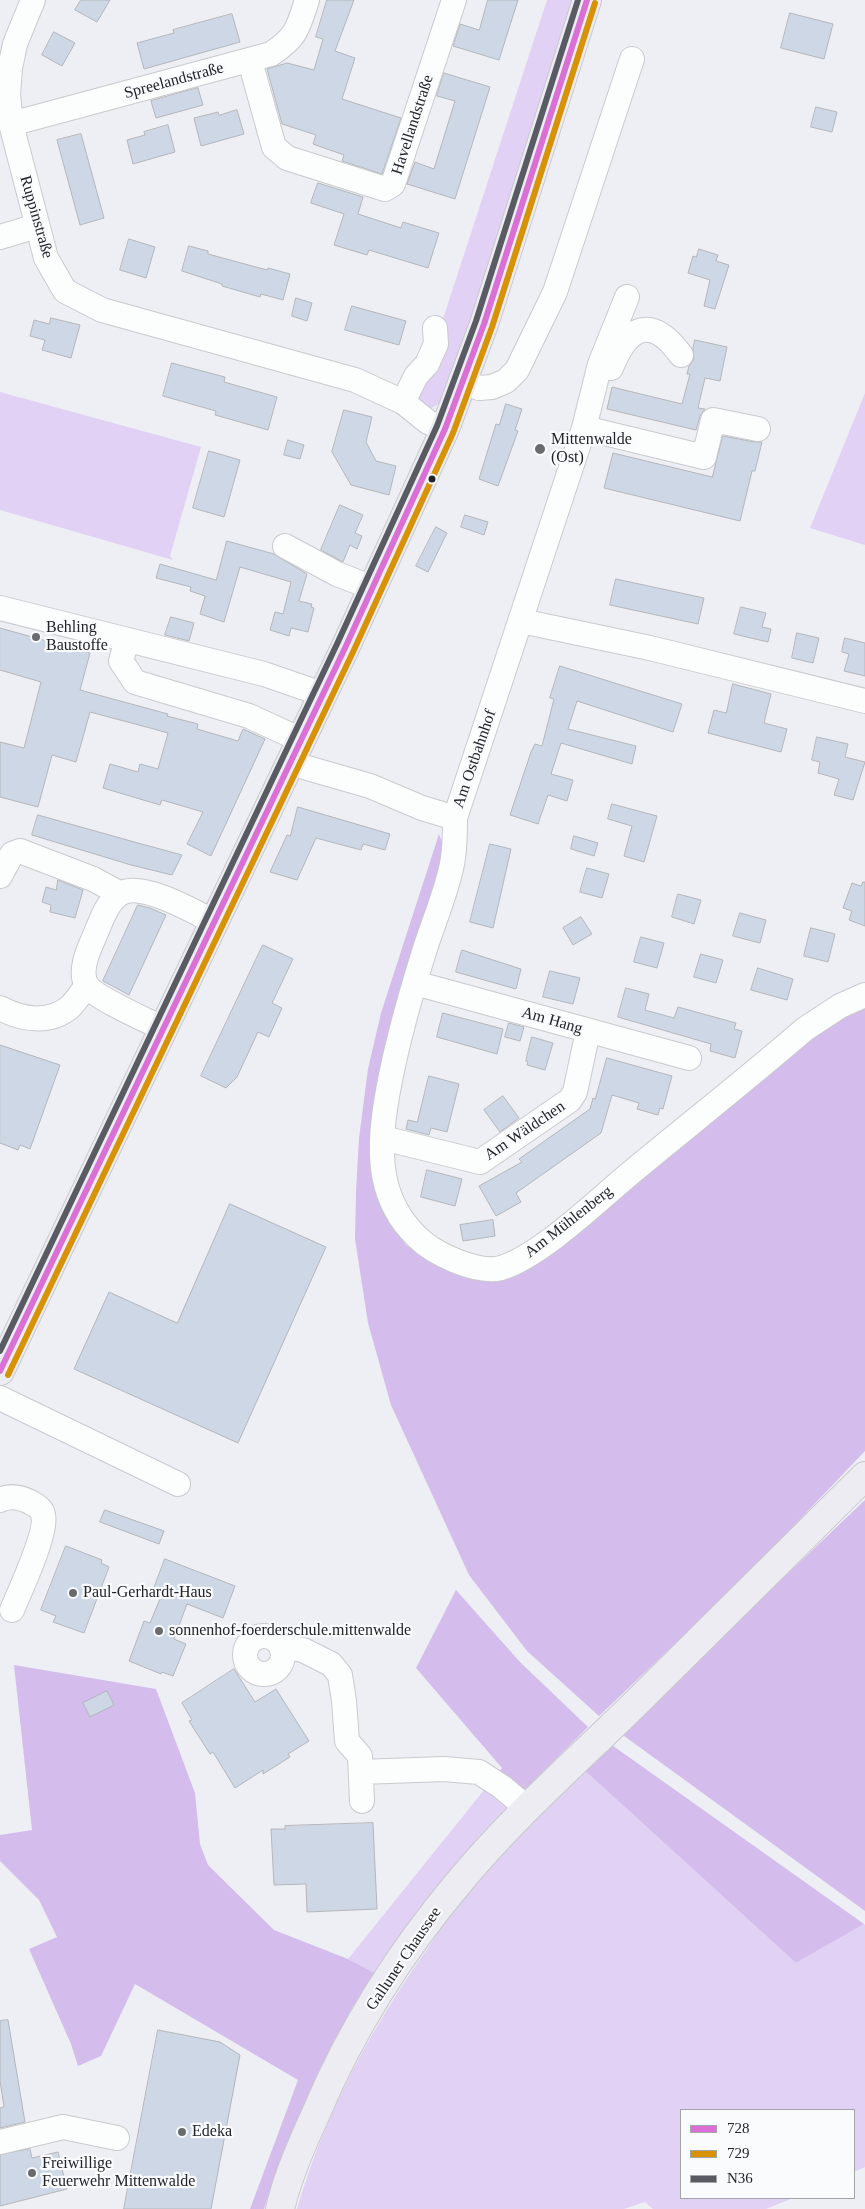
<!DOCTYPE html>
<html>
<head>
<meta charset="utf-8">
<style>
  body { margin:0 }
  #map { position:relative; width:865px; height:2209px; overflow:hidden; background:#eeeff4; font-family:Georgia,serif }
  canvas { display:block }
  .legend { position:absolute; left:680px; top:2109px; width:175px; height:90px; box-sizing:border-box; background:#fafbfd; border:1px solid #a4a5a8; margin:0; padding:6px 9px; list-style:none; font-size:15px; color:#232428 }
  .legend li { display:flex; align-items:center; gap:10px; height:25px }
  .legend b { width:25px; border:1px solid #a4a5a8 }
</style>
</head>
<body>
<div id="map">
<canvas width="865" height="2209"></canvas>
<ul class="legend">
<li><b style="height:6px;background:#da70d6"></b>728</li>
<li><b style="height:6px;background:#d79206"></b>729</li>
<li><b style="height:6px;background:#595b62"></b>N36</li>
</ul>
</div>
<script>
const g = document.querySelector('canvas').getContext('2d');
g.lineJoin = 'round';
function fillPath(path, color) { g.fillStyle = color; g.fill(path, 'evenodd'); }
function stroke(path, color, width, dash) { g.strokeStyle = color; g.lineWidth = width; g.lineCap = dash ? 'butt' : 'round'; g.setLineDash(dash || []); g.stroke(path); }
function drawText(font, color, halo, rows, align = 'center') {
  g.font = font + ' Georgia,serif'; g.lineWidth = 4.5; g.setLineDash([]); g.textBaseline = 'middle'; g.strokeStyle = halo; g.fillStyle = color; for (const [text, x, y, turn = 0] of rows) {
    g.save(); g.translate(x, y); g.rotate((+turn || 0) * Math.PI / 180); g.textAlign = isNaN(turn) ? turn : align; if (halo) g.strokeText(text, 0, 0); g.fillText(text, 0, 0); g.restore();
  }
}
const green = new Path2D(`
  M547,0H576L454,378L442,402L430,409L422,405L415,395L442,322Z
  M0,392L201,447L170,556L173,560L0,510Z
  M865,393V545L810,528Z
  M582,1768L796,1963L864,1924L865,1925V2167L854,2172V2110H681V2198H793L766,2209H653L645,2202L624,2209H297C324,2116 368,2034 423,1955C434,1939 445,1921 457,1905C496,1857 539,1811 582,1768Z
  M488,1785L510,1805L375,1973L348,1959Z`);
const forest = new Path2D(`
  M439,834L445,850L388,1044L391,1223L406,1245L434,1263L495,1277L811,1032L865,1004V1451L745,1577L599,1716L527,1651L469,1575L391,1405L368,1323L355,1239L356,1191L359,1138L368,1069L381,1013Z
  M865,1500V1911L620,1733Z
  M456,1590L520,1662L588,1727L522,1793L498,1773L502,1768L416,1668Z
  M14,1665L156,1689L195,1793L200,1844L208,1865L274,1930L348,1959L375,1973C340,2028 310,2087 286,2148C278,2168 270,2188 264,2209H250L298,2080L135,1984L101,2056L78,2066L71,2044L29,1949L57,1937L39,1900L0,1861V1835L32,1830Z
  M609,1743L864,1924L796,1963L582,1768Z`);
const building = new Path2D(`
  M81,0H110L97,22L75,10Z
  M327,0H354L335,51L355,58L342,99L401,118L382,174L342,161L344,155L313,144L316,135L282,124L267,69L287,63L314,70L323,39L316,37Z
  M488,0H518L499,60L453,46L460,24L479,30Z
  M790,13L833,24L824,59L781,48Z
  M232,14L240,42L144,69L137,43L174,33L173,30Z
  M54,32L75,43L62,66L42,55Z
  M444,73L490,87L455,199L407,184L415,162L434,169L455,101L437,96Z
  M198,88L203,105L156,118L151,101Z
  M816,107L837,112L832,132L811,127Z
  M237,110L244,134L201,146L194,118L218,112L219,115Z
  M168,125L175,152L133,164L127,140L145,135L144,132Z
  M81,134L104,218L80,225L57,140Z
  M318,183L363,197L358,214L401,228L403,222L439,233L428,268L369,250L367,255L334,245L344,214L311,203Z
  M129,239L155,247L146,278L120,270Z
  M189,246L208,251V254L267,270L268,268L290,274L283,300L261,294L260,297L222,286V284L182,271Z
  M699,249L718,255L716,261L729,265L715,309L704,306L710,280L688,273L693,256L696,257Z
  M296,298L312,303L307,321L292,316Z
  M352,306L406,321L399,345L345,330Z
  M51,318L80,325L71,358L42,350L45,340L30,336L34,320L49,324Z
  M695,340L727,347L720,381L705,378L698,408L705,409L700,416L696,430L607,409L612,387L682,404L690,374H687L689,366L694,359L693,349Z
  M172,363L225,377L224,382L277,397L268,430L215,415L216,411L163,396Z
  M506,404L522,409L515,430L518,431L498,486L479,479L496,424L499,425Z
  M344,410L372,417L366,442L376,461L396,466L389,495L351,485L332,452Z
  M723,436L755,442H762L755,471H752L740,521L604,488L613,453L712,477Z
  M288,440L304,445L300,459L284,455Z
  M209,451L240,460L224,517L193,508Z
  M340,505L363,515L355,533L362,536L357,549L350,545L343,562L321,550Z
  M465,515L488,522L484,535L461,527Z
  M436,527L447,533L428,572L416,566Z
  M227,541L274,554L307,574L299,601L312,604L311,607L314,608L308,632L291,628L289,636L270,630L275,612L283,614L291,582L240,567L224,622L200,614L205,596L190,591L191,587L156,578L160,564L216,580Z
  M616,579L704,598L698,624L610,605Z
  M741,607L766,613L762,627L771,629L768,642L734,634Z
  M171,617L194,623L189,641L165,635Z
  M0,628L90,653L80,690L168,714L167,716L198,724L197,729L238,741L243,729L265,739L211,856L187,844L203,812L162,800L160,805L103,788L110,764L138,772L140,764L158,769L168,733L150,728L90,712L76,762L52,755L38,807L0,797V742L24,748L41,682L0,670Z
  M797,633L819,638L813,663L792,658Z
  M845,638L865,643V676L844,671L849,654L842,652Z
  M560,666L682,704L673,732L577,701L568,729L636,746L632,764L561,743L551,774L573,780L567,801L548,795L538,824L510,815L531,752L535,744L542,746L554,699L550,698Z
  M733,684L771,694L764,723L787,729L781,752L708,733L714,710L726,713Z
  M817,737L848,744L845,757L865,762L853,800L834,795L839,779L818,773L820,762L812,760Z
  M612,804L657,816L644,862L624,856L632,826L608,819Z
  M298,807L390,834L385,850L363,844L361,850L316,838L297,880L270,872L287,835L290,836Z
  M38,815L138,843L182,855L172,875L131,865L32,835Z
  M574,836L598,843L594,856L571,849Z
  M490,844L511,849L493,928L470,922Z
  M587,868L609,874L602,898L580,892Z
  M58,880L83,890L75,918L50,912L51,905L42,902L46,887L56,890Z
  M863,882H865V926L849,920L852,911L843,908L852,883L861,886Z
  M678,894L701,900L694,924L672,917Z
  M138,905L150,908L166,915L129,995L103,981Z
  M740,913L766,920L760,943L733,936Z
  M581,917L592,934L573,945L563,928Z
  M811,928L835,934L828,962L804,956Z
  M641,937L664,943L657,968L634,962Z
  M263,945L293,959L272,1003L282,1008L269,1037L258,1032L237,1077L226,1088L201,1076Z
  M462,950L521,969L516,989L456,972Z
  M701,954L723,960L716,983L694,977Z
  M758,968L793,979L787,1000L751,990Z
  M550,971L580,978L573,1004L543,997Z
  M626,988L649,994L645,1010L674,1018L678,1007L736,1023L734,1029L742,1031L735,1058L710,1051L711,1044L618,1017Z
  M443,1013L503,1029L497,1054L437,1037Z
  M509,1023L524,1027L520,1041L505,1037Z
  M532,1037L553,1043L545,1070L527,1065L528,1062L526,1061Z
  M0,1045L60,1065L30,1149L20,1145L18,1150L0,1143Z
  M607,1058L672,1076L663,1109L660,1108L658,1115L637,1109L639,1103L612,1095L601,1133L516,1193L521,1202L496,1216L479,1186L522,1162L519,1159L590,1109L593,1098L595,1099Z
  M429,1076L459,1084L447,1132L431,1128L429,1135L406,1129L408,1120L417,1122Z
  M503,1096L519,1118L500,1132L484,1110Z
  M427,1170L462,1179L455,1206L421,1197Z
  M230,1204L326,1247L238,1443L74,1369L109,1292L177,1323Z
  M493,1220L495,1236L463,1241L460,1225Z
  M105,1510L164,1531L159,1544L100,1522Z
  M66,1546L102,1560L101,1563L109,1567L84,1633L53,1622L56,1616L41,1610Z
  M165,1559L235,1586L223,1618L187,1604L174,1639L186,1644L173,1676L162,1672L161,1674L129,1661L144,1621L150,1623L162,1594L153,1591Z
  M234,1669L255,1702L276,1689L309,1741L288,1754L290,1757L263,1774V1770L235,1788L213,1752L210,1754L189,1721L192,1720L182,1703Z
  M107,1691L114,1705L90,1717L83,1703Z
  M373,1823L377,1909L307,1912L306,1884L274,1885L271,1829H285V1826Z
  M8,2020L25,2122L0,2128V2108L4,2107L0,2081V2021Z
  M158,2030L220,2042L240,2055L211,2209H124Z
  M30,2149L32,2158L58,2152L67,2189L0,2206V2155Z`);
const minor = new Path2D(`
  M33,0L15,44L10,68L8,94L11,124L46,258L65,291L102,310L355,380L403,402L428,422L445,429
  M250,61L274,147L287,158L385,189L393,184L454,0
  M11,124L271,54C297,37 298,28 307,0
  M0,237L37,226
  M627,297L600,364L584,428L455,818C455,833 455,849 452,864C446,894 433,923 424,952C408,1003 393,1055 385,1109C378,1157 380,1201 417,1237C434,1254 477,1274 501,1268C540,1256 595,1203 627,1176C686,1127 747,1079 805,1029L840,1006L865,995
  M611,368C628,326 651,314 681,355
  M464,382L479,388L492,387L506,381L517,370L555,292L632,59
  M403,402L416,376L427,364L436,344L435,328
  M584,428L704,457L713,420L758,429
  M285,546L337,574L373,588
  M0,608L264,674L322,694
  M521,621L650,648L865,701
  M127,640L121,661L135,682L249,716L301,740
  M290,763L370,786L422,808L455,818
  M0,876L12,854L20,851L93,879L119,893
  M415,983L689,1058
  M0,1008C22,1020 50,1024 70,1007C76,1001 82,992 87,985
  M164,1029C148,1021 96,998 87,986C79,973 87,953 92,942C99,927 105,905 118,895C138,879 195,912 214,922
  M383,1138L480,1162L570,1100L575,1092L588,1031
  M0,1398L178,1484
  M0,1500C10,1495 20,1497 30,1502C35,1505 42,1508 43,1515C48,1531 20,1591 12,1610
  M245 1655a19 19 0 1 1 38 0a19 19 0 1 1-38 0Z
  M281,1646L303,1650L331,1664L340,1675L344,1701L347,1741L360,1756L362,1801
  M361,1772L444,1769L479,1772L502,1787L528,1809
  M0,2142L63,2127L117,2138`);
const major = new Path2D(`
  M0,1371L345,648L445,429L484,324L587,0
  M280,2209C288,2175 303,2142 317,2111C352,2028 402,1950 460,1881C514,1816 578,1760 638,1701C714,1626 789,1551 865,1476`);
const bus1 = new Path2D(`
  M0,1371L345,648L445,429L484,324L587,0`);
const bus2 = new Path2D(`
  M8,1375L353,652L453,433L492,327L595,3`);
const bus3 = new Path2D(`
  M0,1351L337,644L437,426L476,321L578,0`);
const markers = [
  [540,449,6,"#6a6b6f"],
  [432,479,4.5,"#232428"],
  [36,637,5,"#6a6b6f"],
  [73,1593,5,"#6a6b6f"],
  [159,1631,5,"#6a6b6f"],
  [182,2132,5,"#6a6b6f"],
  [32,2173,5,"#6a6b6f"]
];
const streetNames = [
  ["Spreelandstraße",174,81,-15],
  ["Havellandstraße",413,125,-72],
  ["Ruppinstraße",36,217,74],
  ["Am Ostbahnhof",475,759,-71],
  ["Am Hang",552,1021,16],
  ["Am Wäldchen",525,1131,-34],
  ["Am Mühlenberg",569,1222,-38],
  ["Galluner Chaussee",404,1959,-56]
];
const poiNames = [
  ["Mittenwalde",551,440],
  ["(Ost)",551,458],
  ["Behling",46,628],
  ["Baustoffe",46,646],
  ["Paul-Gerhardt-Haus",83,1593],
  ["sonnenhof-foerderschule.mittenwalde",169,1631],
  ["Edeka",192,2132],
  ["Freiwillige",42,2164],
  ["Feuerwehr Mittenwalde",42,2182]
];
fillPath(green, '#e1d1f5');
fillPath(forest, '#d4bced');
fillPath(building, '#cdd7e5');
stroke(building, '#b4b6ba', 1);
stroke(minor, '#c9cace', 26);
stroke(major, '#c8c9cc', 30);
stroke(minor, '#fcfdfd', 24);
stroke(major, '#edecf3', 28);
stroke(bus1, '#da70d6', 6);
stroke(bus2, '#d79206', 6);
stroke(bus3, '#595b62', 6);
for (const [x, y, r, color] of markers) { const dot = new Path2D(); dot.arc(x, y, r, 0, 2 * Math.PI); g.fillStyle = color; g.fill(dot); stroke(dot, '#fafbfd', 2); }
drawText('16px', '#232428', '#fafbfd', streetNames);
drawText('16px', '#232428', '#fafbfd', poiNames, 'left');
</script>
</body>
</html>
